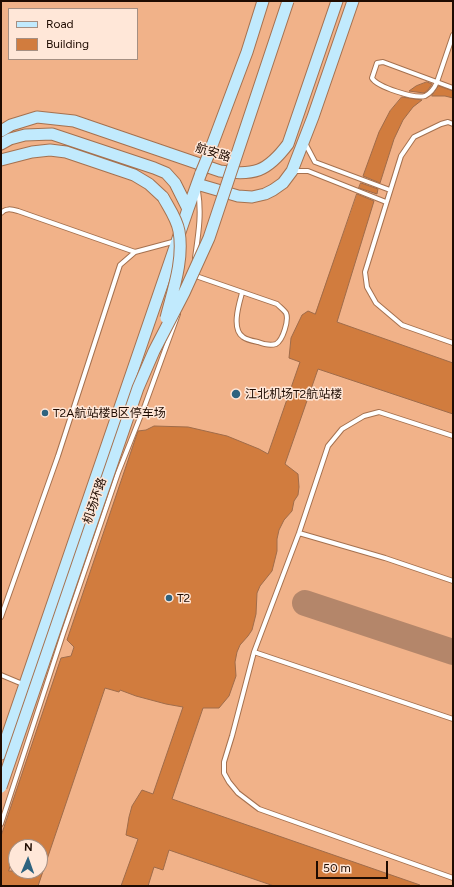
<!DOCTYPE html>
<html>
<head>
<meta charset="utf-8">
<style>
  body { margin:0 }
  #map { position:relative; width:454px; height:887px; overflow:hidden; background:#f6bd99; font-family:Figtree,sans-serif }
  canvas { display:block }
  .frame { position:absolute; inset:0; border:2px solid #1e0b01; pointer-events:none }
  .legend { position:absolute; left:8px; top:8px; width:130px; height:52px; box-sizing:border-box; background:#ffe7d8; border:1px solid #a58f82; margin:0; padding:5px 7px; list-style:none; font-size:12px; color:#1e0b01 }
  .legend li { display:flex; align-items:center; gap:8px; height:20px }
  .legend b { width:20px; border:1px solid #a58f82 }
  .north { position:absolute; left:8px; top:839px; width:40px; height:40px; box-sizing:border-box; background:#ffe7d8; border:1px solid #a58f82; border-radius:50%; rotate:2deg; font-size:11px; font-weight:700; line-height:16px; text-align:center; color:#1e0b01 }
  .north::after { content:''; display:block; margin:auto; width:14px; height:18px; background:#2e637f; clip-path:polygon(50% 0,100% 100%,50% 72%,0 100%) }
  .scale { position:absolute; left:316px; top:861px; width:72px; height:18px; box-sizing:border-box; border:2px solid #1e0b01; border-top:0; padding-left:5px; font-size:12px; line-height:14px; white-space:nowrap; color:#1e0b01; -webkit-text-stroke:3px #ffe7d8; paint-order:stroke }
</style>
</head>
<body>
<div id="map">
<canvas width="454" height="887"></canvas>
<div class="frame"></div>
<ul class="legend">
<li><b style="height:5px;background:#c1eafd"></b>Road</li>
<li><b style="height:11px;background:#d17c3e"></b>Building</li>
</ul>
<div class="north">N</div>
<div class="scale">50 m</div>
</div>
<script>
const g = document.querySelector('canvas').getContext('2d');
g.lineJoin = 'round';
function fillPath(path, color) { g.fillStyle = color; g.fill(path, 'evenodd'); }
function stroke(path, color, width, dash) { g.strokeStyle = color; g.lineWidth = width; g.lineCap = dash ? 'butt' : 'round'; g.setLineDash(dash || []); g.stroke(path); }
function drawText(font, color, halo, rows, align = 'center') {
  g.font = font + ' Figtree,"Noto Sans SC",sans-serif'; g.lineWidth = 3; g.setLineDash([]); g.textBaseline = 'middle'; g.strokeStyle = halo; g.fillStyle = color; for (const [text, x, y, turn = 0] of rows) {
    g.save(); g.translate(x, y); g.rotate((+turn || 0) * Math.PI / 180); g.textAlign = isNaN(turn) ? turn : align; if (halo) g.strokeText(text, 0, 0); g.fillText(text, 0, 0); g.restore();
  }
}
const built = new Path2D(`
  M1,1H453V886H1ZM9,9H137V59H9ZM16,847H40V871H16Z`);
const taxiway = new Path2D(`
  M305,603L453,652`);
const building = new Path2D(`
  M427,82L432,84L428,90L424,93L409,91L416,86Z
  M439,86L453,91V98L445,96H432Z
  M402,97L422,100L413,107L403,120L394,139L380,183L363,176L379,132L390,111Z
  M361,183L378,189L377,194L359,188Z
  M357,194L374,201L337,322L453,363V414L318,369L285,464L298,474L299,487L298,495L294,501L292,511L284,520L279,530L277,539V551L272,571L260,586L257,593L256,614L252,630L248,636L240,645L237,652L235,662L236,676L229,696L219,708H203L172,799L420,885L419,886H274L169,850L163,870L154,867L148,886H121L138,839L126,835L129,817L132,806L142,790L153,794L183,707L166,704L136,696L120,690L119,692L105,688L38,886H1V836L61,658L71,656L74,647L67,640L138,431L146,430L154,426L188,427L227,436L259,449L268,454L300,362L289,358L291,338L302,315L308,311L315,314ZM16,847H40V871H9Z`);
const lane = new Path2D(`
  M453,35L437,82C434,89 431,93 425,96C415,99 377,87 372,78L377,63L383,62L453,88
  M453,124L448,122L441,124L414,137L401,156L365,272L367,287L376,303L402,325L453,343
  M305,143L315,162L390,190
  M293,171H308L386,202
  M1,213C6,208 11,209 18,211L135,252
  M195,258C198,236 202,214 198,191
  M193,275L277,304C280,307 284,310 286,313C289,320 283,340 276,344C270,346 263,344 258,342C253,341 247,340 243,337C231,329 239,304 242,293
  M453,436L379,412L364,416L342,429L328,446L299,533L254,652L232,736L224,762V773L229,782L238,793L259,809L453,878
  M299,533L385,558L453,581
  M1,617L58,456L120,265L135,252L176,241
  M254,652L453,719
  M1,675L25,685
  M1,824L63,634L118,473L145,405L178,314`);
const secondary = new Path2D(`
  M1,131L11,125L37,117L74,121L220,171C254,176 267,172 288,144L337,1
  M1,144L10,139L25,135L52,134L154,168L166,173L175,183L188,209
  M208,156L247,52L263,1
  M1,160L32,152L50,150L66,152L134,175L149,184L163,197
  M197,184L238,196L252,197L265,194L273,190L283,183L292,171L313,117L353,1
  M1,754L188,209L201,173`);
const secondaryBridge = new Path2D(`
  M201,173L208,156
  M163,197C169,208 177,219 179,231C184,260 173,290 166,318
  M1,787L138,388L154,351L184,293L209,238L288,1`);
const markers = [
  [236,394,5,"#2e637f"],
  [45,413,4,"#2e637f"],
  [169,598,4,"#2e637f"]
];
const streetNames = [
  ["航安路",213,153,17],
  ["机场环路",95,501,-71]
];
const poiNames = [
  ["江北机场T2航站楼",245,394],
  ["T2A航站楼B区停车场",53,413],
  ["T2",177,598]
];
fillPath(built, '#f1b289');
stroke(taxiway, '#b4866a', 26);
fillPath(building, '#d17c3e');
stroke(building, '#a06c4a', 1);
stroke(lane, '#a5714f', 6);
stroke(secondary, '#a5714f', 13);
stroke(lane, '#fff', 4);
stroke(secondary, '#c1eafd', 11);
stroke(secondaryBridge, '#a5714f', 13, []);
stroke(secondaryBridge, '#c1eafd', 11);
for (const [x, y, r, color] of markers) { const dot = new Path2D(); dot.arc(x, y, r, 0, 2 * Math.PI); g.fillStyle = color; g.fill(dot); stroke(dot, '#ffe7d8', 1.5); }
drawText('12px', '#1e0b01', '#ffe7d8', streetNames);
drawText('12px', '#1e0b01', '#ffe7d8', poiNames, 'left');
</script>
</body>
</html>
